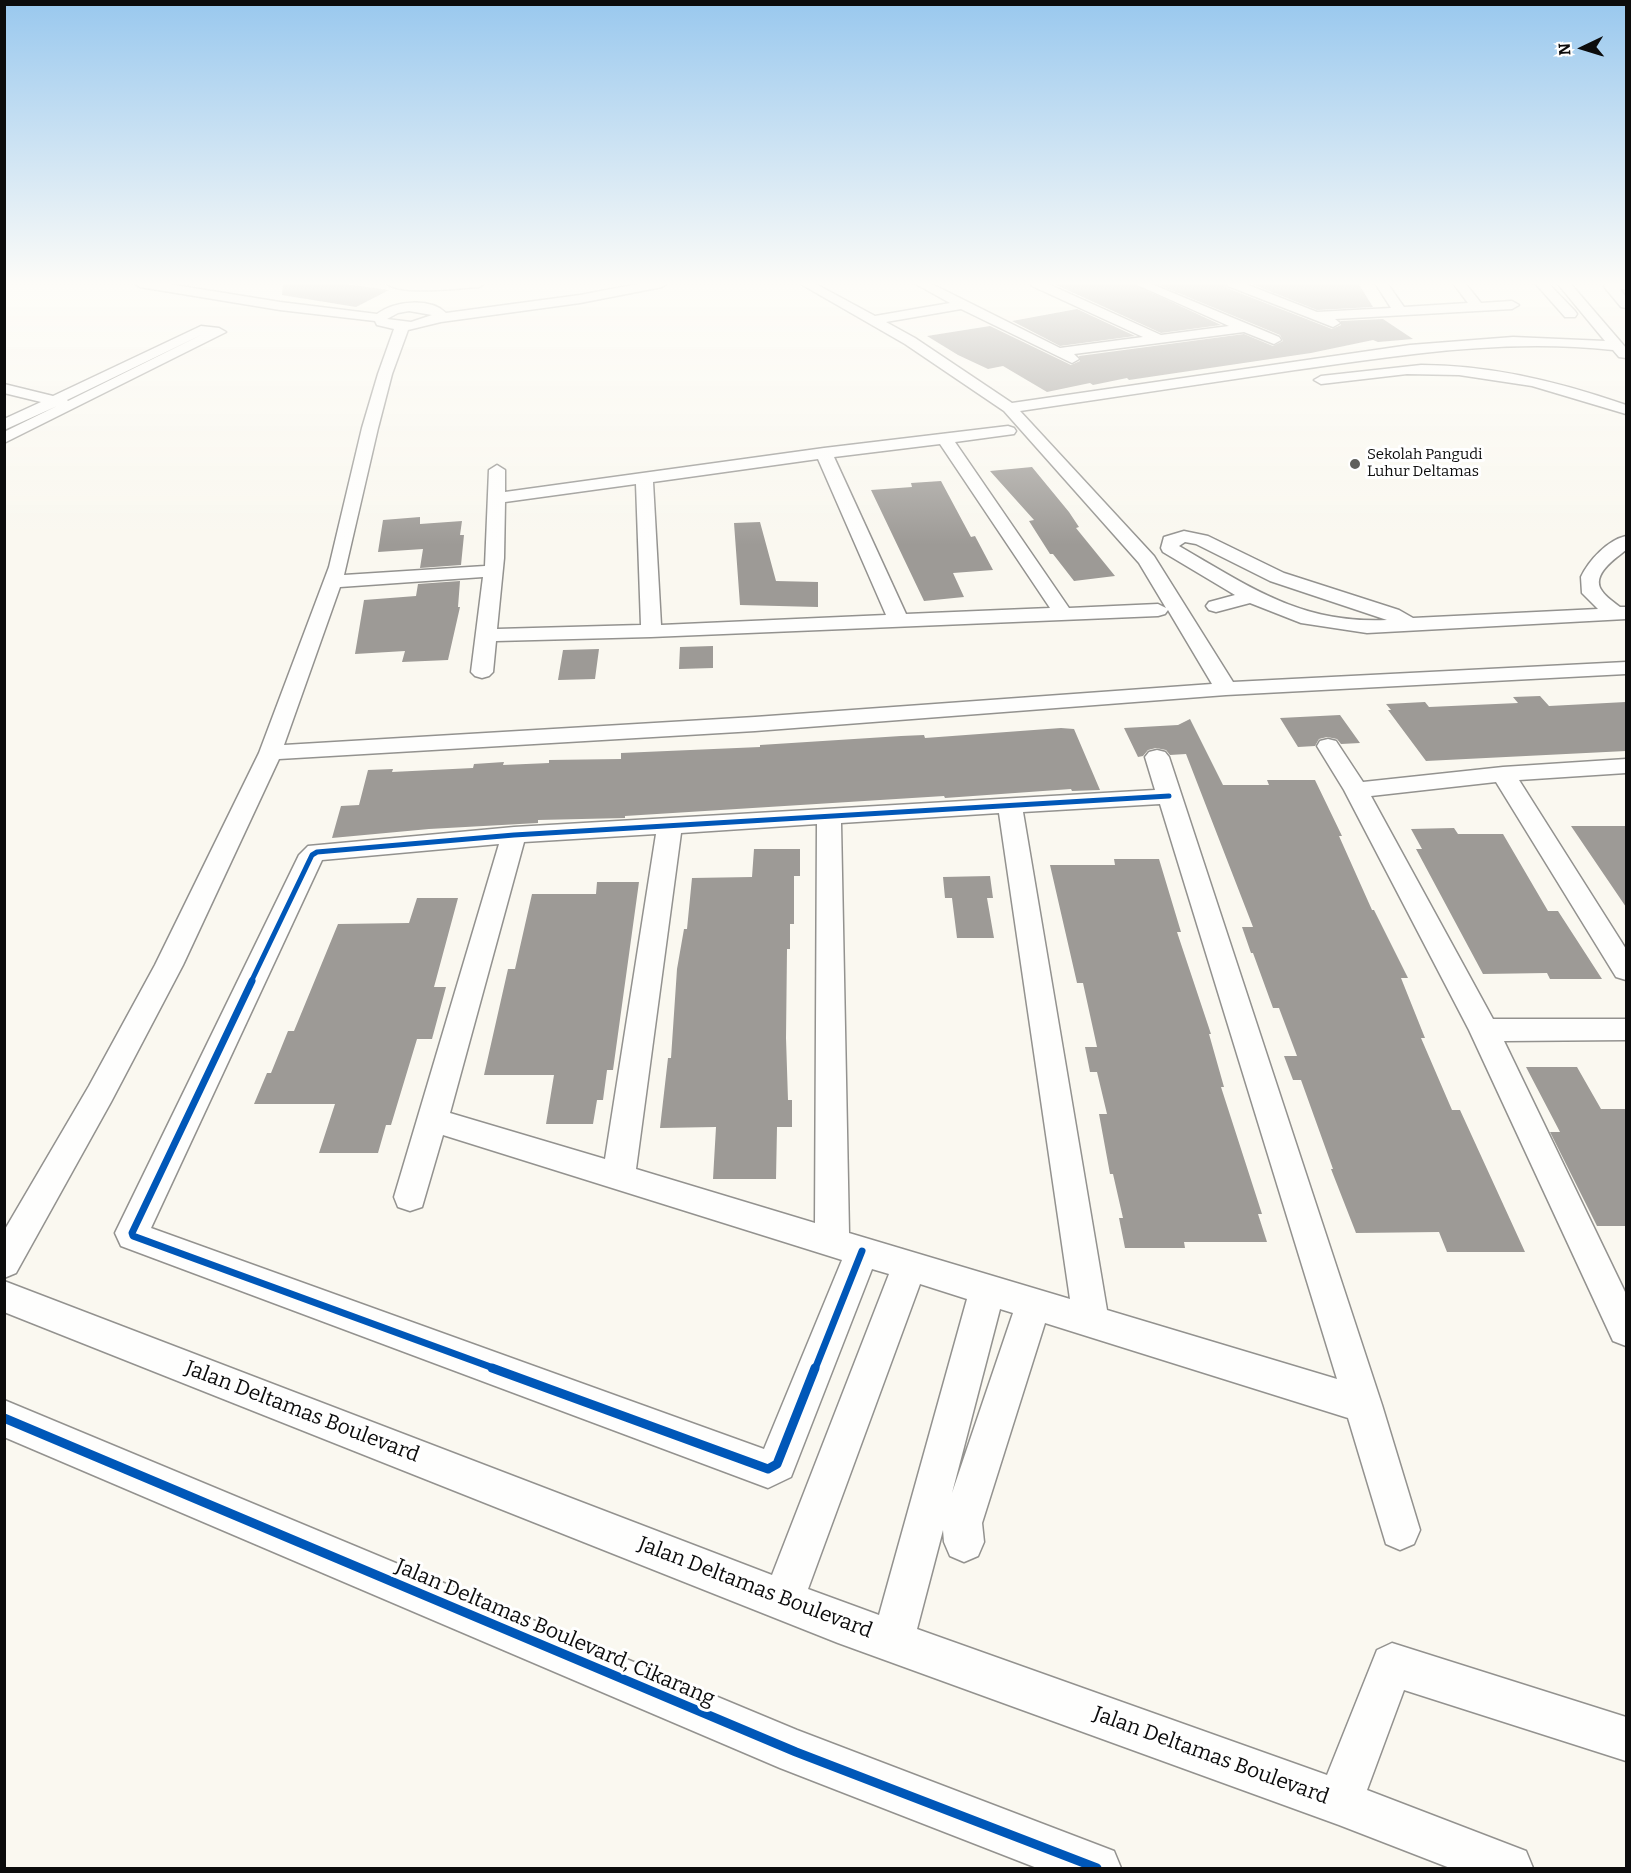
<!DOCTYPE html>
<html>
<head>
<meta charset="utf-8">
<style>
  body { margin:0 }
  #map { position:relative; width:1631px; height:1873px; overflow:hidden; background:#faf8f0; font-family:Bitter,serif }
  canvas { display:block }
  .frame { position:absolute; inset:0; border:6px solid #0c0c0c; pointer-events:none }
  .north { position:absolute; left:1553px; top:18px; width:60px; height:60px; -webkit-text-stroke:4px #fff; paint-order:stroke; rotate:266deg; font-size:16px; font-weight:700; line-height:24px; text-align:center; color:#0c0c0c }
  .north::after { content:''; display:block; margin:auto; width:21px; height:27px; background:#0c0c0c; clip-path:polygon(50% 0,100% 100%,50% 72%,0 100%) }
</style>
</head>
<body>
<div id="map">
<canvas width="1631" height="1873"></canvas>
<div class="frame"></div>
<div class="north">N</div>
</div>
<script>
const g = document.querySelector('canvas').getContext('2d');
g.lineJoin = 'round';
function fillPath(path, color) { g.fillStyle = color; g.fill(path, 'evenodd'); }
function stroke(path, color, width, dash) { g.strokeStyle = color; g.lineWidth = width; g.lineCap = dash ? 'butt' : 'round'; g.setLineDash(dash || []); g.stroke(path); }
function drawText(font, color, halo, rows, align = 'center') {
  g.font = font + ' Bitter,serif'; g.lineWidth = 6; g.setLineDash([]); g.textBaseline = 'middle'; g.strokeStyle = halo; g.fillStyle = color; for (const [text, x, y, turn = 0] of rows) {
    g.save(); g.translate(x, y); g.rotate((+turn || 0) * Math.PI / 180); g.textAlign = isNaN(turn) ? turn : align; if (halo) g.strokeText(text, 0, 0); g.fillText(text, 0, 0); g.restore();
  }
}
const building = new Path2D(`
  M283,283H339L389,290L356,307L282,295Z
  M1052,283H1131L1221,325L1161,333Z
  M1154,283H1224L1227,288L1332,329L1341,325V321L1383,319L1413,339L1378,342L1373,340L1311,353L1129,380L1127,378L1093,385L1090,383L1047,392L1003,366L988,369L958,355L927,336L990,326L1071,365L1080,361L1079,356L1244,334L1273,346L1283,341L1280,335Z
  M1249,283H1358L1373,307L1317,310Z
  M1077,309L1135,336L1060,346L1012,321Z
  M1032,467L1069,512L1079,527L1076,528L1115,576L1074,581L1053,554H1050L1029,521L1034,520L990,471Z
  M941,481L971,537L975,536L993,570L953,573L964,597L924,601L871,490L912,487L911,483Z
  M420,517V524L462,521L460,535H464L461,565L420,568L423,549L378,552L383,520Z
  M760,522L776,581L818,582V607L740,605L734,523Z
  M460,581L458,607H460L448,660L402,662L405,651L355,654L364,600L416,596L418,584Z
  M713,646V668L679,669L680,647Z
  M599,649L595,679L558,680L563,650Z
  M1540,696L1549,706L1626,702V751L1426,761L1388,710H1391L1386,704L1425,702L1429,707L1518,703L1513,697Z
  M1340,715L1360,743L1341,744L1337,739L1327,737L1319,739L1315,746L1298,747L1280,718Z
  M1190,719L1223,785H1269L1267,780H1315L1342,836H1339L1372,910H1374L1408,978H1401L1425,1038H1421L1452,1110H1460L1525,1252H1447L1439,1232L1356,1233L1331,1169H1333L1301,1080H1293L1284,1056H1297L1279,1008H1273L1253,953H1251L1242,927H1253L1186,754L1170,755L1166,750L1156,748L1148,750L1143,756L1138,757L1124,728L1178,725Z
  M1061,728L1074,729L1100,790L1072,791L1071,789L945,798L944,796L625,816V818L538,820V823L429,829L332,838L341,806L359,805L368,770L393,769L392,772L473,768L474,764L504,762L503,765L549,763V760L621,759V753L760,747V745L901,736L924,735L925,738Z
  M1571,826H1626V907Z
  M1454,828L1458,834H1503L1548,911H1558L1602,979H1550L1547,973L1483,974L1416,849H1422L1411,829Z
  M754,849H800V876H794V924H790V949H787L786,1038L788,1100H792V1127H777L776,1179H713L716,1127L660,1128L668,1058H671L677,969L684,929H687L692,878L752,877Z
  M1114,859H1159L1181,932H1177L1211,1034H1209L1224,1087H1221L1262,1214H1258L1267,1242H1184L1185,1248H1125L1119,1218H1123L1113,1174H1110L1099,1114H1107L1097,1072H1090L1085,1047H1097L1083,983H1077L1050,865H1115Z
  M990,876L993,898H987L994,938H957L952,898H945L943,877Z
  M597,882H639L613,1070H607L603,1100H597L593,1124H546L554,1075H484L508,969H515L532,894H596Z
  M417,898H458L434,987H446L432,1039H417L391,1125H386L378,1153H319L335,1104H254L267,1073H271L288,1031H294L338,924L409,923Z
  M1526,1067H1577L1601,1109H1626V1226H1597L1550,1132H1560Z`);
const minor = new Path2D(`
  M134,283H162L280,302L377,314C394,301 430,297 446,313L580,295L643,283H668L662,287L580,303L441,322L408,330L392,374L378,428L344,575L485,566L489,470L497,465L505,470V492L824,448L1008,426L1014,428L1016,431L1014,434L955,442L1069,608L1158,604L1166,608L1139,563L1004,411L905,344L799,283H814L875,316L950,303L914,283H930L1060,348L1143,337L1032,286L1030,283H1046L1161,335L1229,326L1133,283H1149L1279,337L1281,340L1274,344L1244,332L1074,354L1079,359L1072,363L961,309L886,322L915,338L1012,403L1410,345L1513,337L1605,341L1557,283H1570L1626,348V358L1619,357L1613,350C1506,338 1401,355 1295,370C1204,384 1112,397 1020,411L1154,556L1233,682L1626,662V674L1226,695L755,731L279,759L183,965L111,1102L16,1273L4,1278V1231L89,1086L155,965L259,753L329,567L362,428L378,374L394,329L377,325L375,321L280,310L140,287ZM409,311L432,315L411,322L387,319L398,313ZM940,444L1050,608L906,614L834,457ZM818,459L886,615L661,625L653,482ZM636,484L641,625L497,629L504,558L505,502ZM483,577L471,672L475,676L482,678L489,676L493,672L496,641L651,637L1158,616L1165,614L1168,610L1212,684L755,717L284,745L340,587Z
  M386,283H485L479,287C460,288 398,296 386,283Z
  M1226,283H1243L1317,312L1391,308L1375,283H1387L1404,307L1468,303L1453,283H1465L1481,303L1512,301L1519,305L1512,309L1335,319L1340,323L1333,327L1228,286Z
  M1535,283H1548L1575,311L1577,314L1575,317H1565Z
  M1607,283H1626V289H1620L1626,297V308L1621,307L1606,289L1604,286Z
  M201,326L219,328L226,332L4,443V432L57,406L4,430V419L41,402L4,393V384L53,396ZM203,334L68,401L67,400Z
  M1421,365C1491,365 1560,382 1626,405V414L1532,386L1459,375L1407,374L1321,384L1314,380L1321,376Z
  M1184,531L1208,536L1284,573L1399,610L1413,618L1598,609L1582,593L1581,577C1589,560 1608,540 1626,536V550C1616,558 1590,575 1602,591C1606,597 1615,603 1620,607H1626V619L1367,633L1301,623L1250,603L1216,612L1209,610L1206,606L1209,602L1235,595L1163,552L1161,548L1164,537ZM1185,542L1196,544L1270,581L1387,620C1301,624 1250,587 1179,546Z
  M1328,739L1336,741L1363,782L1503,767L1626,759V773L1519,780L1626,949V980L1616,977L1496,782L1371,796L1493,1019H1626V1040L1504,1041L1626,1294V1346L1613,1341L1469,1030L1344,790L1317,746L1320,741Z
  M1157,750L1165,752L1169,757L1382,1405L1420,1530L1414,1544L1400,1550L1386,1544L1348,1418L1045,1323L982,1523L984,1542L978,1556L964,1562L950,1556L944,1542L943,1530L917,1629L1327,1775L1377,1650L1392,1643L1626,1717V1761L1404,1690L1367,1790L1526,1851L1533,1868H1450L1339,1825L838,1643L4,1312V1281L772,1575L889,1274L872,1269L791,1477L768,1488L121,1246L115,1233L299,855L308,846L514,827L1155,790L1145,757L1149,752ZM1160,804L1337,1379L1107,1310L1023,812ZM999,813L1070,1299L849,1233L841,823ZM817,824L815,1223L636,1169L681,833ZM656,834L605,1159L450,1113L524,842ZM499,844L394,1197L398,1207L410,1211L422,1207L443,1135L842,1260L764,1449L151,1228L322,860ZM920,1284L967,1299L879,1615L808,1589ZM1000,1309L1013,1313L952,1493Z
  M4,1400L797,1730L1114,1851L1121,1868H1037L780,1768L4,1437Z`);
const cyclewayFar2 = new Path2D(`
  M251,982L312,855L317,852L514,835L1169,796`);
const cyclewayFar1 = new Path2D(`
  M252,981L132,1233L133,1236L496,1369
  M815,1369L862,1251`);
const cycleway = new Path2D(`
  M492,1368L768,1469L777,1464L815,1368
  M4,1418L796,1752L1097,1868`);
const markers = [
  [1355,464,6,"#5f5f5c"]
];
const farPoinames = [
  ["Sekolah Pangudi",1367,455],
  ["Luhur Deltamas",1367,472]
];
const nearStreetnames = [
  ["Jalan Deltamas Boulevard",302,1412,21],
  ["Jalan Deltamas Boulevard",755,1588,21],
  ["Jalan Deltamas Boulevard, Cikarang",555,1633,23],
  ["Jalan Deltamas Boulevard",1211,1756,20]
];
fillPath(building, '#9d9a96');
stroke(minor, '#93928f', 3);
fillPath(minor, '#fefefd');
stroke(cyclewayFar2, '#0057b8', 5);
stroke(cyclewayFar1, '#0057b8', 7);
stroke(cycleway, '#0057b8', 9);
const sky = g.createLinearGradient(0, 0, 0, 545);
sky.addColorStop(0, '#99c8ee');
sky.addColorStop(0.52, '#fdfcf8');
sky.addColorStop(1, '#fdfcf800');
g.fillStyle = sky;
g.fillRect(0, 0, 1631, 545);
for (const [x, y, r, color] of markers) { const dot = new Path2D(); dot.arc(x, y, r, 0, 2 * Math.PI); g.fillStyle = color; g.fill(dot); stroke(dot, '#fff', 2); }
drawText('15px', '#0c0c0c', '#fff', farPoinames, 'left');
drawText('21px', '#0c0c0c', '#fff', nearStreetnames);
</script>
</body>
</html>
